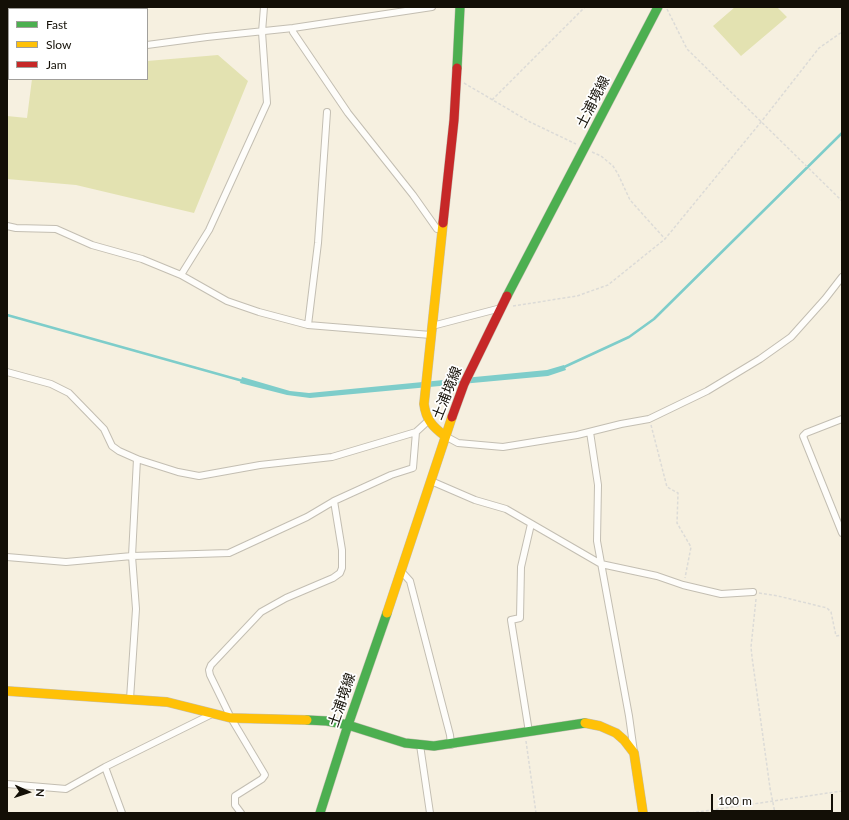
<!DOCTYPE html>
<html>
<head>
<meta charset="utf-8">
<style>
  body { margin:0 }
  #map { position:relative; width:849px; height:820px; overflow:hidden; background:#f6f0e0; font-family:Lato,sans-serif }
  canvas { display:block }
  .frame { position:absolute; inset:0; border:8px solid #130f06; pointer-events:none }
  .legend { position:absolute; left:8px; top:8px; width:140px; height:72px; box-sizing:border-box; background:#fff; border:1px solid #a19f9b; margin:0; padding:5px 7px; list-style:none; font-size:12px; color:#130f06 }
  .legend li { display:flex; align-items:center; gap:8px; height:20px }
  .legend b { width:20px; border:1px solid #a19f9b }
  .north { position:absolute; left:8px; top:772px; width:40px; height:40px; -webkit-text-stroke:3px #fff; paint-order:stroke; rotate:93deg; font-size:11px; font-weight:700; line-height:16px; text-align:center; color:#130f06 }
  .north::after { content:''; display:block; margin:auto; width:14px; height:18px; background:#130f06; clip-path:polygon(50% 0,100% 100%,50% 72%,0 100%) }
  .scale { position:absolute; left:711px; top:794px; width:122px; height:18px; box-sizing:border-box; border:2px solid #130f06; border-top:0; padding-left:5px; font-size:12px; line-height:14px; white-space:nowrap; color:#130f06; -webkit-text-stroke:3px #fff; paint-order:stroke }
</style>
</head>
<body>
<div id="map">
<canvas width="849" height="820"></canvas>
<div class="frame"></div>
<ul class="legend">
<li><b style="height:5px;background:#4caf50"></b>Fast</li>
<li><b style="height:5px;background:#ffc107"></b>Slow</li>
<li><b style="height:5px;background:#c62828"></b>Jam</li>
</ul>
<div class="north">N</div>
<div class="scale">100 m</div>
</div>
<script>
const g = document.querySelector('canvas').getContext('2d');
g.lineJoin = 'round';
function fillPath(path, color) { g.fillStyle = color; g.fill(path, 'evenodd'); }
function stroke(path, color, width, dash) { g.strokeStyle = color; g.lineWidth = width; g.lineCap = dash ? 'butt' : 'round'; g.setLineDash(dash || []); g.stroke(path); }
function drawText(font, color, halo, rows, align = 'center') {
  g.font = font + ' Lato,"Noto Sans JP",sans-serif'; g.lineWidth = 3.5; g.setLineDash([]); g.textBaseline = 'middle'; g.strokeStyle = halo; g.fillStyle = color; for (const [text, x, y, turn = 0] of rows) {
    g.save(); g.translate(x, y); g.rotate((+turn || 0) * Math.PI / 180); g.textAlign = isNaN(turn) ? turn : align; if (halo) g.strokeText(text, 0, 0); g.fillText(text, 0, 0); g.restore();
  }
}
const green = new Path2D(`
  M735,7H777L787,17L741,56L713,26Z
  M218,55L248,81L194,213L76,185L7,179V116L27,118L32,79H147V61Z`);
const water = new Path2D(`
  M564,365L566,370L548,376L310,398L287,395L240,383L242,377L290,391L309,393L547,370Z`);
const stream = new Path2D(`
  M7,315L243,381
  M562,368L629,337L654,319L842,133`);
const path = new Path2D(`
  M667,9L687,49L842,201
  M464,83L530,122L576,144
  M492,100L585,7
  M592,152L601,156L613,166L618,174L630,200L665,239
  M513,306L577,296L608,285L665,239L761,122L819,48L842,32
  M651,425L667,487L678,493L677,523L691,547L685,578
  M759,593L778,596L827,608L831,612L836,636L842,635
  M756,599L751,647L752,657L770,788L775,813
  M526,741L536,813
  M691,813L842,791`);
const street = new Path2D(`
  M293,28V32L348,113L413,195L437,229H443
  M7,37L9,38
  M147,45L207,37L293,28L432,7
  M7,226L16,228L56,229L92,245L142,259L181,275L227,301L259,312L308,325L431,335
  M181,275L209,230L267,103L262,32L264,7
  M308,325L318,243L327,112
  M432,325H436L501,308
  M7,372L51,384L69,393L104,429L112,446L119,451L137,459L178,472L199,476L260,465L332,457L416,432L428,421
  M842,419L806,433L803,436L842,533
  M590,432L598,485L597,541L629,716L634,752
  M445,436L458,443L503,447L577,435L621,424L649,419L707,391L760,359L791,337L825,299L842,277
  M431,481L475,500L506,509L601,564L657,576L683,585L721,594L753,592
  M7,557L66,562L132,556L229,553L307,517L334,501L391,475L413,468L416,432
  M401,571L410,581L450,735L451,745
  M130,699L136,609L132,556L137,459
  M529,732L511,620L520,618L521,567L531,524
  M420,745L430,813
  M105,767L122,813
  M7,784L66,789L105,767L212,714
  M241,813L235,805V796L262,779L265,775L231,718L210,675L209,670L211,665L261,612L286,598L333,578L340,573L342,568V550L334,501`);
const fast = new Path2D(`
  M457,68L460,7
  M507,296L658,7
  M307,720L327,721L348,725L405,743L434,746L585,723
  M320,813L348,725L387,613`);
const slow = new Path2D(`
  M443,223L424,404C426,420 433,427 445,436
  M387,613L452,417
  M7,691L167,702L231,718L307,720
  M585,723L600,726L616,733L624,740L634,753L643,813`);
const jam = new Path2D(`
  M443,223L454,120L457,68
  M452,417L464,384L507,296`);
const streetNames = [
  ["土浦境線",593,102,-63],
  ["土浦境線",447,393,-68],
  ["土浦境線",342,700,-71]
];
fillPath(green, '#e3e2b1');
fillPath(water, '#7ecdca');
stroke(stream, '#7ecdca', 2.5);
stroke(street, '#c3beb2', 8);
stroke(fast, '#c3beb2', 10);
stroke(slow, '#c3beb2', 10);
stroke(jam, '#c3beb2', 10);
stroke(path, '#dcdbd7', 1.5, [3, 2]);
stroke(street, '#fefdfa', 6);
stroke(fast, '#4caf50', 9);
stroke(slow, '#ffc107', 9);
stroke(jam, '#c62828', 9);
drawText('14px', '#130f06', '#fff', streetNames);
</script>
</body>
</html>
